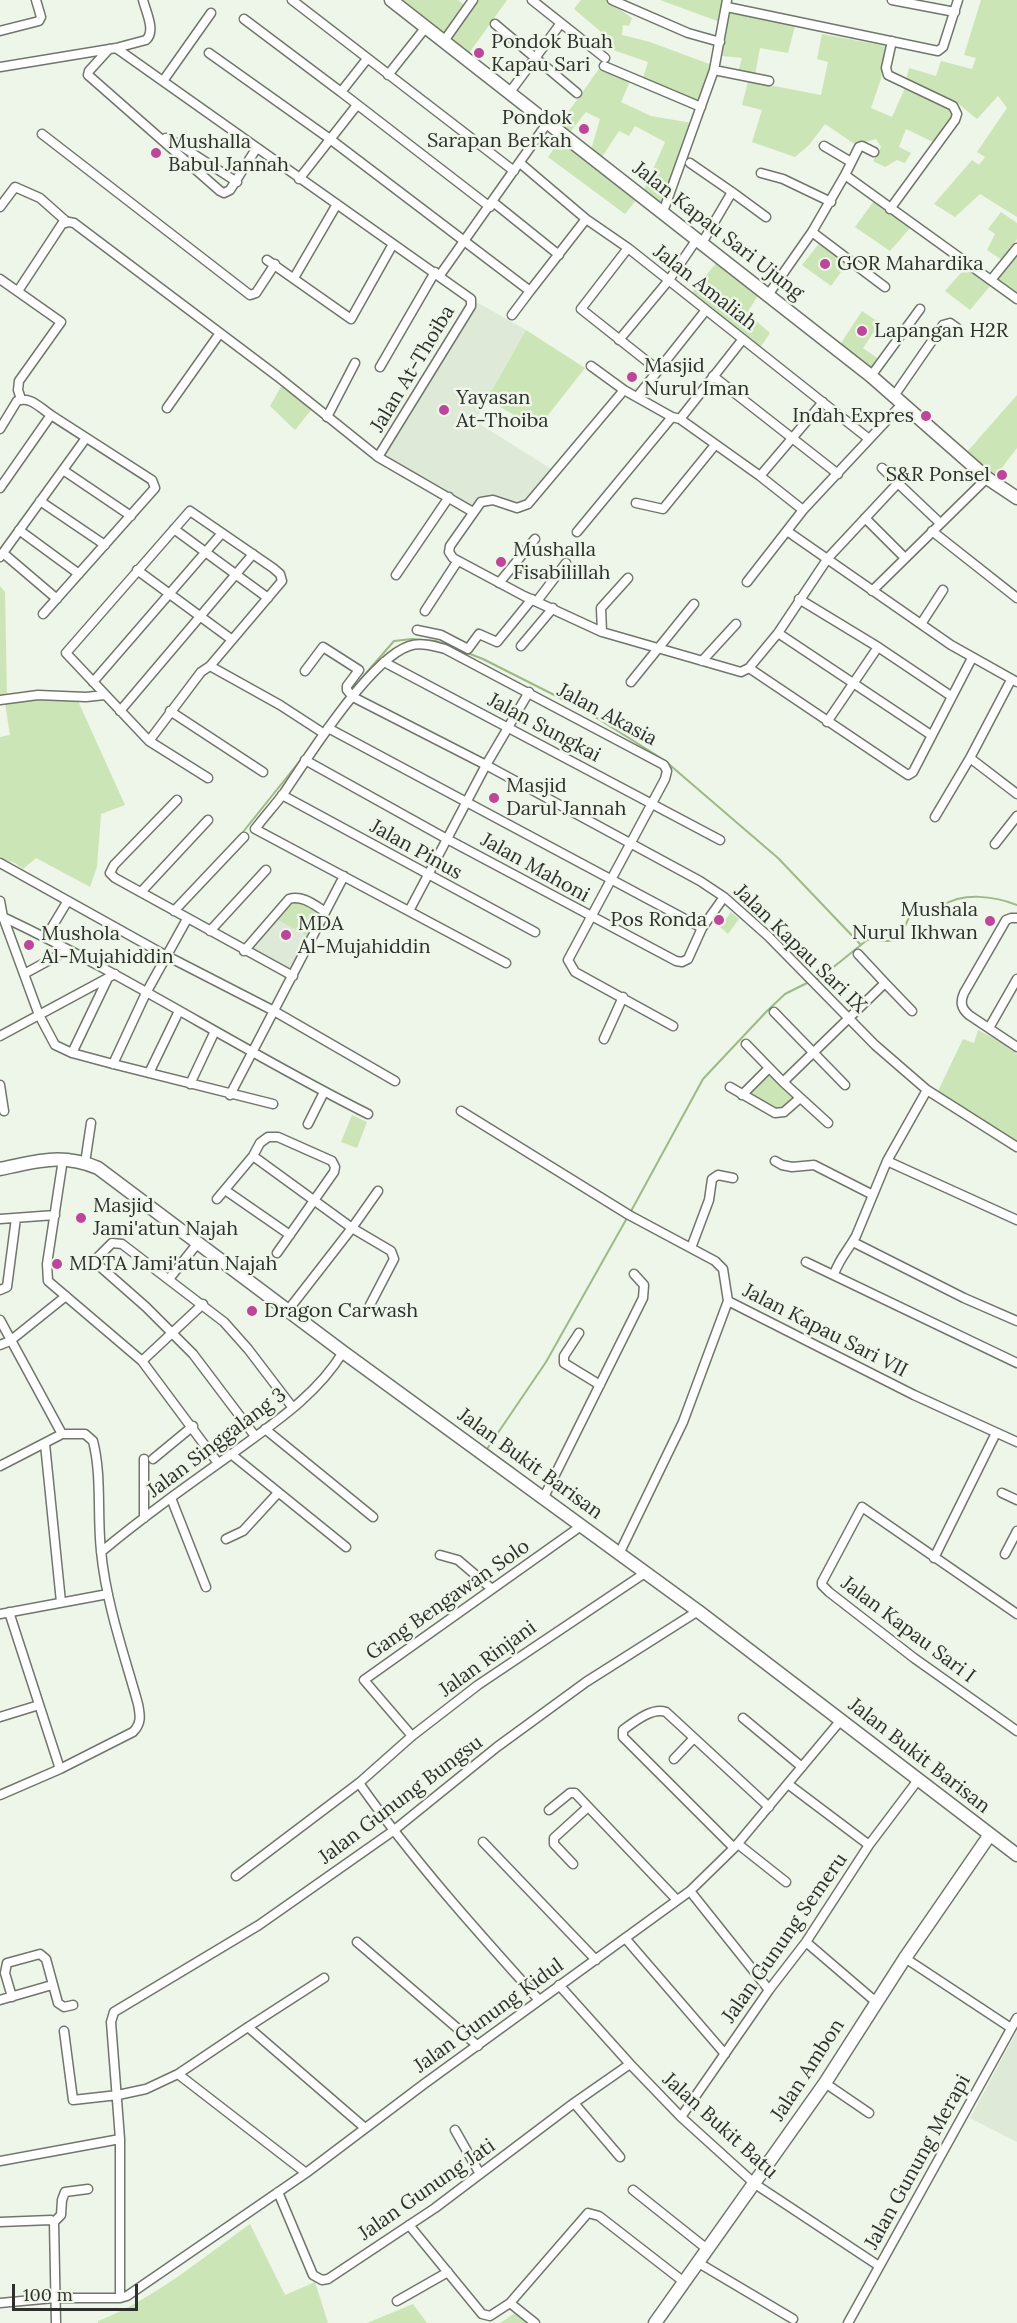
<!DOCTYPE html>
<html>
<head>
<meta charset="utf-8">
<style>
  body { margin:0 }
  #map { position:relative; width:1017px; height:2323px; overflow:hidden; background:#eef5e9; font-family:Lora,serif }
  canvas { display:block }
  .scale { position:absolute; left:12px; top:2284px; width:126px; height:27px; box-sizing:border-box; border:3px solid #2e302c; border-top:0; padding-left:8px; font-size:18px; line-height:21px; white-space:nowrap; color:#2e302c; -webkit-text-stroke:4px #eef5e9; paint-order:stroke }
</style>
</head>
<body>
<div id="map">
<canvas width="1017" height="2323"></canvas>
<div class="scale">100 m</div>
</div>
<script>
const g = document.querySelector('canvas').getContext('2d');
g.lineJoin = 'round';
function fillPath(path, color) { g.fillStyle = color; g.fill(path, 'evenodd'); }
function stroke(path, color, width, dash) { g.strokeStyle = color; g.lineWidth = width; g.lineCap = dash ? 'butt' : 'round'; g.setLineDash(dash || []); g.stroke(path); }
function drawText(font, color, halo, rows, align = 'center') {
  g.font = font + ' Lora,serif'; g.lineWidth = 5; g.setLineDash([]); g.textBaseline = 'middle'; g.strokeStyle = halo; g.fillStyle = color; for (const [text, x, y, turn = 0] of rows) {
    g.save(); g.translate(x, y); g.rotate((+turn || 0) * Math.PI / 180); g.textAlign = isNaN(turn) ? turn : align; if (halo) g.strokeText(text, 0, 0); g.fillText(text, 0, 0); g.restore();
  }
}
const built = new Path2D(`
  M471,299L526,330L475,421L556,472L523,507L484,500L473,512L378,457Z
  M315,912L318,918L290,973L248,950L276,919Z
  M1017,2031V2142L970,2118Z`);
const green = new Path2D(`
  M394,0H458L466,6L444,38Z
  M477,0H507L467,56L447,40Z
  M581,0H607L632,18L629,26L623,25L622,35L650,42L712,65L699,103L642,81L648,62L613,50V42L574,9Z
  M660,0H722L720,22Z
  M981,0H1017V217L980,194L955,217L934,204L972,160L979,165L985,157L977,152L1007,108L998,96L977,119L960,105L906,80L909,68L936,76L941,61L972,69L976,58L964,55Z
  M728,12L795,26L788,53L760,48L755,75L738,72L742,58L722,56Z
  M822,34L885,46L881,79L871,108L892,117L905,88L950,108L955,112L953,117L933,142L906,129L899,147L911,153L905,163L897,160L885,167L873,161L881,147L876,139L856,145L825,124L809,145L795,157L752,142L762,110L742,105L748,81L821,95L828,62L817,59Z
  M601,66L630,81L621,102L651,116L692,123L664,203L659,204L643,192L665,142L635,126L629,136L619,131L602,157L591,150L600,119L586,112L569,133L559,125Z
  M562,137L637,199L625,214L548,157Z
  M874,201L910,228L890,251L855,227Z
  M1001,212L1017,223V239L1002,260L987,250L995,234L988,229Z
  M821,241L848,262L831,286L802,265Z
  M1017,250V299L991,280Z
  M717,262L759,294L747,313L770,333L760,348L690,295Z
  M966,267L991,285L970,310L945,291Z
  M862,311L880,323L863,348L880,360L871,372L839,346Z
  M526,330L585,368L537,429L487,399Z
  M282,385L312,409L295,430L270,406Z
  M1017,395V448L994,478L966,453Z
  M0,586L5,592L7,697H0Z
  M45,698L78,701L125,805L101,814L97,867L90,887L36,858L23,869L15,863L0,858V737L10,735L5,703Z
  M291,902C303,903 313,905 318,918L310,937L276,919Z
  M731,912L739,919L728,934L720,927Z
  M978,1030L999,1041L1017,1054V1144L945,1099L938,1091L963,1039L974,1043Z
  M768,1072L798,1097L780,1111L749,1097L748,1092Z
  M352,1115L367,1122L357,1148L341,1142Z
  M250,2224L285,2295L315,2282L328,2323H98V2321C154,2299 201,2259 250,2224Z
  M413,2304L427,2323H367Z
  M515,2313L527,2323H500Z`);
const stream = new Path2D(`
  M354,687L394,641L412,639L436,641L483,659L584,710L664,760L778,858L861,945
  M333,715L345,698
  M243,832L307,752
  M814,980L820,978L867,940C875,939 879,941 887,941C903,941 904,925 911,914C918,916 928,917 935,913C938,911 939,908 942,906C963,892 994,896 1017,905
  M630,1213L703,1079L767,1011L785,994L809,982
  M513,1468L487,1449L546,1362L627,1218`);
const street = new Path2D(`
  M292,0L514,171
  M532,0L605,58
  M612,0L688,33L720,42
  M892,0L955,12
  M727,7L938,51L943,47L958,0
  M244,19L341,92L367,59
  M495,24L577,93
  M0,31L39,21L41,17L36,0
  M444,41L473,0
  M116,48L471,299V306L378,457L473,512
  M109,49L89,71L88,75L220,191L224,193L230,190L256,149
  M209,53L330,139L530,291L586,219
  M604,66L701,107
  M0,67L116,48L146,40C156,31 146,12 143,0
  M714,70L769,81
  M388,75L426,27
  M163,81L211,13
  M341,92L490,207
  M510,92L561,23
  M42,134L250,295L256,293L275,264
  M166,138L178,144L237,182
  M824,146L851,162
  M520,163L586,219L628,248L869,439
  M690,163L732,192L702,243
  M761,173L783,179L831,202
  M845,175L859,147L862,146L874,152
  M299,179L357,105
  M732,192L766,217
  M493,202L559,255
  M0,207L15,187L40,198L67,222
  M890,209L955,120L957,114L953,106L888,75L886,68L892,41
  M663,212L714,70L727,0
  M812,232L885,287
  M628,248L581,309L658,370
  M267,260L351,319L393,244
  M440,275L548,122
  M294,278L337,204
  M0,279L61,322L19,381L18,390L21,399
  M991,280L1017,248
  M18,291L62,224L69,222L74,223L277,376L378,457
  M768,295L812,232L845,175L1017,299
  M512,315L530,291
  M619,340L669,280L697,239
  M591,366L624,390L672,417L680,419L760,476L803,510
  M380,367L435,272
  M713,376L838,474
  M871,376L920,309
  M624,390L528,504L517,508L493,500L481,502L450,546L449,552L453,558L524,596L602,632L741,672L749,668L778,633L828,558L898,483
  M894,396L943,325L950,323L957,328
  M637,397L706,310
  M167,408L220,333
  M327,417L355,363
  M680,419L743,339
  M0,429L17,401C31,396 40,408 51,415L0,488
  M882,468L940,523
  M63,470L131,516
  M760,476L823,402
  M40,501L105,545
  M636,503L663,509L715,445
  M865,518L905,558
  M174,529L268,598
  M19,530L79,574
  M787,531L951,645L1017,682
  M932,531L1017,598
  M577,532L672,417
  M3,553L57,599
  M0,557L86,438
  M137,570L231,639
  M396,575L449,497
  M747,582L803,510L903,403
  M499,583L535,539
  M872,591L987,478
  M799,599L878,647L951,696
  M537,601L566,563
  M425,611L457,562
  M43,614L155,488L152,480L51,415
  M921,624L943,590
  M417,630L441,635L468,649L479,634L497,642L532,599
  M602,632L601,608L628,578
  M778,633L931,735
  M521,646L553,608
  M702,661L736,624
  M384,662L720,840
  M210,666L280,705L320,731
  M749,668L908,775L913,772L972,658
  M305,671L323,647L359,670L347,686V690L353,697L486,765L700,881L724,897L768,936L875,1045L927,1090L1017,1147
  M1011,680L970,758L1017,794
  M93,682L222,533
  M631,682L694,604
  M0,700L38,695L86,697L105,695
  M120,711L253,554
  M170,711L263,772
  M827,722L878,647
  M328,728L702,928
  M149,741L201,672L210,666L282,581L280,574L273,568L190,511L66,653L149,741L208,778
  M305,760L447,839L676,961L682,962L688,959L702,928L724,897
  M282,795L535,932
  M177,800L114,865L110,873L115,878L293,976
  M935,817L970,758
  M995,844L1017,816
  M0,863L165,955L274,1011L395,1081
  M141,892L208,820
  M0,901L3,917L39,1015L55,1045L72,1053L113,1064L273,1104
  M174,911L244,837
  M409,911L486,765L529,692
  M3,917C128,976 244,1052 368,1114
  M1017,918H1011L1006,920L964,993C960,1002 961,1008 969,1015L1017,1047
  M210,931L266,870
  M46,937L67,902
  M244,951L289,899C302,895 313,904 324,911
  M858,954L885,983
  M506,963L255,829C264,817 275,805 284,793C308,757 370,659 409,646C421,642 434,646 445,649L664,765L667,771L665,779L568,960L575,972L673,1026
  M24,974L68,950
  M774,1012L845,1085
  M989,1028L1017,979
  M0,1036L115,974
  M604,1039L623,997
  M746,1044L783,1082L828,1123
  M72,1053L107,980
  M113,1064L146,993L187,919
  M149,1073L179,1011
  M783,1082L885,983L912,1011
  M190,1084L215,1031
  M0,1085L4,1111
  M730,1087L775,1113L784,1112L800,1098
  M230,1095L344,876
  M742,1095L769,1068
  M461,1111L629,1215L715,1261L723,1269L728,1301
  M308,1124L324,1092
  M253,1156L352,1228L391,1251L394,1259L370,1305
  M63,1159L47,1264L48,1281L142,1361L218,1463
  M775,1161L782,1165L792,1167L814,1165L873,1195
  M887,1161L1017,1220
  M85,1163L91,1123
  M225,1190L290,1235
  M217,1199L253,1156L260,1143L268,1137H278L332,1161L335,1167L334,1172L277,1253
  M0,1219L55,1215
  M853,1242L964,1298L1017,1321
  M691,1248L709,1200L712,1179L718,1175L733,1178
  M806,1262L1017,1363
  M834,1274C841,1256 847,1252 856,1236L887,1161L927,1090
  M169,1279L197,1244
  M0,1290L7,1287L16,1218
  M728,1301L914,1395L1017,1442
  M289,1309L352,1228L378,1191
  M0,1320L62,1434
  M579,1333L564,1356V1363L600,1385
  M0,1345L10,1341L66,1296
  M142,1361L203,1304
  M265,1429L373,1517
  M255,1436L193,1354L146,1307L96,1263V1259L112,1243L122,1244L224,1322L248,1349L293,1408
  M45,1444L61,1602
  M231,1454L346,1547
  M144,1459V1518
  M153,1459L193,1426
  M0,1466L62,1434H85L93,1441C102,1476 97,1515 101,1551C106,1603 124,1654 138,1704C140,1715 142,1723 133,1732L60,1769L0,1795
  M1002,1493L1017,1500
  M544,1497L643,1298L644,1285L634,1274
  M171,1498L206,1587
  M226,1539L243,1531L277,1494
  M101,1552C143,1517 188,1485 233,1453C274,1423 317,1395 343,1352
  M619,1554L683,1422L728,1301
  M1005,1554L1017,1531
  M440,1555L458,1560L492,1589
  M934,1558L996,1433
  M9,1612L60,1769
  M0,1614L108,1594
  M1017,1614L862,1507L822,1582V1585L829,1592L914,1658L1017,1731
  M0,1717L39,1705
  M743,1718L802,1767
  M412,1736L364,1680L581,1526
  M674,1759L694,1738
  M359,1783C413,1860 476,1930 539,2000
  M788,1784L869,1845
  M549,1810L570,1793H575L677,1900
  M483,1842L596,1960
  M738,1844L786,1882
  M734,1848L623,1737V1730C634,1722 652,1707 666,1712L769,1807
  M573,1864L554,1844V1838L588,1807
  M236,1876L359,1783L412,1736L478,1685L645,1573
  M690,1891L769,1990
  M625,1938L725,2054
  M357,1942L478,2046
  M806,1942L876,2002
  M905,1958L1011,2028
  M559,1985L630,2064L681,2117L755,2184L879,2266
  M12,1997L5,1973L7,1963L40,1954L46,1959L58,2003L64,2007L73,2005
  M0,2000L52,1985
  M248,2027L324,1978
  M64,2031L73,2100L118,2095L146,2089L178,2074L306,2173
  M178,2074L248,2027L365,2128
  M825,2083L869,2113
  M574,2103L620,2157
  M681,2117L769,1990L806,1942L869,1845L918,1780
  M455,2130L480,2174
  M0,2161L120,2139
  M633,2190L707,2249
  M278,2192L313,2275L322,2280L328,2279L435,2208L574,2103L630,2064
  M0,2222L51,2220L54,2222
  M54,2222L56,2323
  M54,2222L61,2215L62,2200L65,2192L88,2189
  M409,2225L482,2314L490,2316L510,2303L535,2323
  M697,2262L793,2319
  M120,2298V2139L111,2022L114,2012L259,1925L393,1831L497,1747L586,1682L698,1611
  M397,2301L448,2272
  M0,2303L54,2298H120L127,2296L306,2173L424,2084L690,1891L734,1848L841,1720
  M510,2303L588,2213L599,2216L684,2282
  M848,2323L1017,2018`);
const secondary = new Path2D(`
  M391,0L871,376L987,478L1017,498
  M0,1169C36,1161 62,1153 98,1168L343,1352L698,1611L1017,1855
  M655,2323L825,2083L905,1958L989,1836`);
const markers = [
  [479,53,6,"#bd459a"],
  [584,129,6,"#bd459a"],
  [156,153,6,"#bd459a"],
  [825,264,6,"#bd459a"],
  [862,331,6,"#bd459a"],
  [632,377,6,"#bd459a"],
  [444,410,6,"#bd459a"],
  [926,416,6,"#bd459a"],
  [1002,475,6,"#bd459a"],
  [501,562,6,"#bd459a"],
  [494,798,6,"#bd459a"],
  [719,920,6,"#bd459a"],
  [990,921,6,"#bd459a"],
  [286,935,6,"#bd459a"],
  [29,945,6,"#bd459a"],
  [81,1218,6,"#bd459a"],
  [57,1264,6,"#bd459a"],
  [252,1311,6,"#bd459a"]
];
const poiNames = [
  ["Pondok Buah",491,42],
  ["Kapau Sari",491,65],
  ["Pondok",572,118,"right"],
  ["Sarapan Berkah",572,141,"right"],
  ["Mushalla",168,142],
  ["Babul Jannah",168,165],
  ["GOR Mahardika",837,264],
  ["Lapangan H2R",874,331],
  ["Masjid",644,366],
  ["Nurul Iman",644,389],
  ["Yayasan",456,398],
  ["At-Thoiba",456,421],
  ["Indah Expres",914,416,"right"],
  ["S&R Ponsel",990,475,"right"],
  ["Mushalla",513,550],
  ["Fisabilillah",513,573],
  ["Masjid",506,786],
  ["Darul Jannah",506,809],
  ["Mushala",978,910,"right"],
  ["Nurul Ikhwan",978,933,"right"],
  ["Pos Ronda",707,920,"right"],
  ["MDA",298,924],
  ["Al-Mujahiddin",298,947],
  ["Mushola",41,934],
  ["Al-Mujahiddin",41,957],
  ["Masjid",93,1206],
  ["Jami'atun Najah",93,1229],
  ["MDTA Jami'atun Najah",69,1264],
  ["Dragon Carwash",264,1311]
];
const streetNames = [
  ["Jalan Kapau Sari Ujung",718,231,38],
  ["Jalan Amaliah",705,288,38],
  ["Jalan At-Thoiba",413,369,-59],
  ["Jalan Akasia",607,715,28],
  ["Jalan Sungkai",544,728,28],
  ["Jalan Pinus",416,850,29],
  ["Jalan Mahoni",535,868,29],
  ["Jalan Kapau Sari IX",800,949,44],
  ["Jalan Kapau Sari VII",825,1331,27],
  ["Jalan Singgalang 3",217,1443,-37],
  ["Jalan Bukit Barisan",530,1464,36],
  ["Gang Bengawan Solo",448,1600,-35],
  ["Jalan Kapau Sari I",908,1630,37],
  ["Jalan Rinjani",488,1659,-36],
  ["Jalan Bukit Barisan",919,1756,38],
  ["Jalan Gunung Bungsu",401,1800,-37],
  ["Jalan Gunung Semeru",785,1938,-55],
  ["Jalan Gunung Kidul",489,2016,-36],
  ["Jalan Ambon",808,2070,-57],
  ["Jalan Bukit Batu",720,2126,42],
  ["Jalan Gunung Merapi",918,2162,-61],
  ["Jalan Gunung Jati",427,2190,-35]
];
fillPath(built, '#dfe9d8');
fillPath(green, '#cce5b6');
stroke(stream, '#9eb985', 2);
stroke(street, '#70766c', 11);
stroke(secondary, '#70766c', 15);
stroke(street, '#fff', 8);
stroke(secondary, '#fff', 12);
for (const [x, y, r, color] of markers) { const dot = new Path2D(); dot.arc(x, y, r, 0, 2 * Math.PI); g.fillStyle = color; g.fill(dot); stroke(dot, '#eef5e9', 2); }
drawText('20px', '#2e302c', '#eef5e9', poiNames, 'left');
drawText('20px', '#2e302c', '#eef5e9', streetNames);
</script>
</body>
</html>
